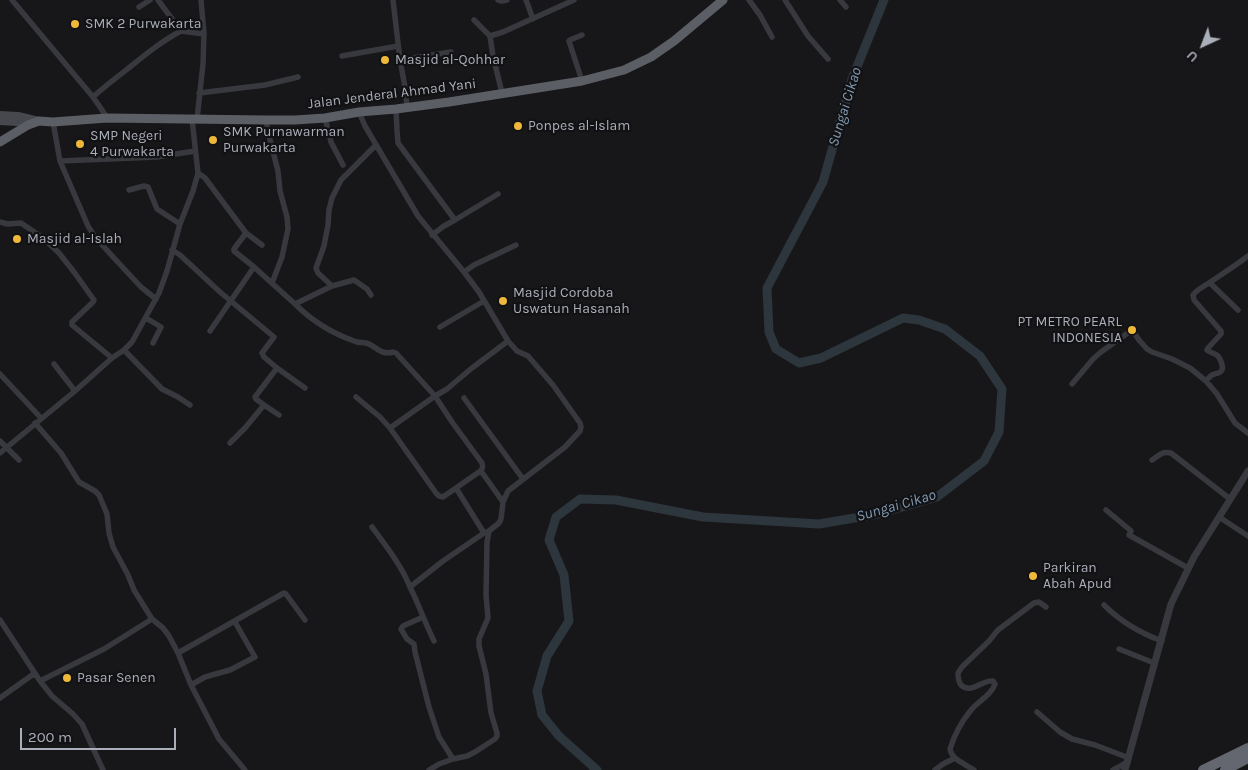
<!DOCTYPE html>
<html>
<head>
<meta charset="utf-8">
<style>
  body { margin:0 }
  #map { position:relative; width:1248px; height:770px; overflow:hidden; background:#171719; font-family:Karla,sans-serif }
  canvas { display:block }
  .north { position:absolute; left:1178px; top:20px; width:50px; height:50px; -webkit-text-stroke:4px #121214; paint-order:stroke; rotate:223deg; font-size:14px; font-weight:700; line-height:20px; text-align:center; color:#aaaeb9 }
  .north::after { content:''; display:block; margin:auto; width:18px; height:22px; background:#aaaeb9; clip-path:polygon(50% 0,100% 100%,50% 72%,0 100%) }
  .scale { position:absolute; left:20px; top:728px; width:156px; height:22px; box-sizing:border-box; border:2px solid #aaaeb9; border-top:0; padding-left:6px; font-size:15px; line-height:18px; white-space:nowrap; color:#aaaeb9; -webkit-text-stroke:4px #121214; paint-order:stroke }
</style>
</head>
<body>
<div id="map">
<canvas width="1248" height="770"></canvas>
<div class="north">U</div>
<div class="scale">200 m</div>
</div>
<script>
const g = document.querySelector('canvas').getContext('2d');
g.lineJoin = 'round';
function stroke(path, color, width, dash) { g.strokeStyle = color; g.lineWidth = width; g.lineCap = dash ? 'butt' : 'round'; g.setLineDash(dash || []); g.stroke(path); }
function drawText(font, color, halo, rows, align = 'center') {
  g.font = font + ' Karla,sans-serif'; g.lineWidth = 4.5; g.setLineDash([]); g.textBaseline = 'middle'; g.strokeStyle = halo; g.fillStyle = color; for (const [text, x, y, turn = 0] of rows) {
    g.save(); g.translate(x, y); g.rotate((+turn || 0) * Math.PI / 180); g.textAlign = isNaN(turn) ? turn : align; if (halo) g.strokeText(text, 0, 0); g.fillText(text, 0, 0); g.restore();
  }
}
const river = new Path2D(`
  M597,770L559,736L542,715L537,691L547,656L569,621L564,575L549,540L556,517L580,499L616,500L703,517L819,524L878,514L937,497L984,461L999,432L1002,389L980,356L945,329L919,320L903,318L821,358L799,363L776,349L769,332L767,288L823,182L852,79L884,0`);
const minor = new Path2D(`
  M12,0L93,97L102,110L107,118
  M158,0L181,31L204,34
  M393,0L400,60L405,87L407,107
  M498,0L502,1L507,0
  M526,0L533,19
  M749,0L760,15L772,37
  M785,0L808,36L828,59
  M840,0L846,7
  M139,7L150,0
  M474,20L490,36
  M342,56L398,46
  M400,60L451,52
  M582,81L569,41L570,40L582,35
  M199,93L265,85L298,77
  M502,93L493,56L490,36L503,32L574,0
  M93,97C105,86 117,77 130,67C146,54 162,41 181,31
  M396,109L397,130L398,143L455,220L444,226L432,235
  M359,112L365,126L418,216L464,272L479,292L508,341L517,351L528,356L553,385L580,423L581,427L580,431L565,447L508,491L503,502L501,519L499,523L489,531L487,542L486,595L488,618L479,639V646L486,674L491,713L497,733V736L495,739L475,752L467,756L453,759L439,764L429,770
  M325,118L331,142L343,165
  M197,119L203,64L204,34L201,0
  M266,120L268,132L278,171L280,191L287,217L288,229L282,257L272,283
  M53,122L60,161L88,226L95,237L114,258L141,287L156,299
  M60,161L157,157L195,151
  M198,173L205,178L246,233L234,249V251L254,267L295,304L332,286L354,280L367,289L371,295
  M129,190L144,186L148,187L157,209L180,224
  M455,220L498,194
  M0,222L7,224L21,223L43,238L59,253L74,272L94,300L93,302L72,322V325L112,358
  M246,233L262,245
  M172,250L180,255L220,292L274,337L262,353L264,357L277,368L255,397L256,399L264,405L245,428L230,443
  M464,272L474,265L516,245
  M1210,283L1238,310
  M332,286L318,273L316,268L324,246L328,225L329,210L332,198L341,180L376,145
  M295,304C313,322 333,334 357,342C361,343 365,342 369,344C379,349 381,355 393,352L396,353L435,396L452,422L482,463C483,467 483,469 479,472L443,497L439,496L436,493L390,428L435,396L447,389L472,368L508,341
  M146,318L161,327L153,343
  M440,327L484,301
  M210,331L254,267
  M124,350L162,389L178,397L190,405
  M54,364L75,391
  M277,368L305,388
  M0,374L41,418
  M1206,381C1208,379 1210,376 1212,375C1213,374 1220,373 1220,372C1225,369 1221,360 1218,356C1215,353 1210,353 1207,350L1208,348L1221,334V331L1194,300L1193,295C1197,289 1203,287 1209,283C1222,274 1235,266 1248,256
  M1072,384L1093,359L1101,352L1132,330L1139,340L1147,349L1152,352L1172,359L1190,368L1206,381L1217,394L1235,423L1248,433
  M356,397L380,417L390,428
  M464,398L523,479
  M264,405L279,415
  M35,423L61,453L79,482L95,491L99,495L107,514L109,533L113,547L128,575L134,590L152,619L163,628L169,636L178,653L191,685L219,739L245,770
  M0,441L19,460
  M0,453L75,391L112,358L124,350L132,342L159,293L167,271L180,224L193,191L198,173L192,119
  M1152,460C1160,455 1161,451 1171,453L1230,499
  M481,471L503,502
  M456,488L484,533
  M1106,510L1130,530L1131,531L1129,535L1188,568
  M1219,517L1248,536
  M372,527C386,546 401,565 410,587C419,605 425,623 434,641
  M410,587L443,561L484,533L489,531
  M1104,605C1121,622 1140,633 1162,641
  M423,617L403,626L401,629L407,639L414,644L415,652L429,707L439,737L453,759
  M0,620L40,681L52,696L73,714L82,724L103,770
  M1119,649L1154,663
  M178,653L284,593L286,594L305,620
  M40,681L104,649L152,619
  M191,685L205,677L230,670L255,657L235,622
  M0,698L35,673
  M1037,712L1060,732L1072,739L1095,745L1129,758
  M935,770L943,764L955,758
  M974,770C965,764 952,760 950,749C954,736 962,721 971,710C978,701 991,696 995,684L993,681C983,679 971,695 961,685C958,681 958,677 958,673L962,667L989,641L998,630L1034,603L1039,602L1046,607
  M1113,770L1128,762`);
const tertiary = new Path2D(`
  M1125,770L1171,604L1194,557L1248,471`);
const secondary = new Path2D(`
  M0,115L18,116L39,121
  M0,121L17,122L28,125`);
const trunk = new Path2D(`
  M0,142L28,125L39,121L53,122L107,118L266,120H295L325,118L359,112L396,109L449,102L582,81L624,70L651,57L674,41L723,0`);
const motorway = new Path2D(`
  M1203,770L1248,748
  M1225,770L1248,758`);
const markers = [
  [75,24,5,"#eeb93a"],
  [385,60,5,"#eeb93a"],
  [518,126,5,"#eeb93a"],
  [213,140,5,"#eeb93a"],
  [80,144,5,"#eeb93a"],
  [17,239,5,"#eeb93a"],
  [503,301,5,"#eeb93a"],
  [1132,330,5,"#eeb93a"],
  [1033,576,5,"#eeb93a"],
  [67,678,5,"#eeb93a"]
];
const poiNames = [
  ["SMK 2 Purwakarta",85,24],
  ["Masjid al-Qohhar",395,60],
  ["Ponpes al-Islam",528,126],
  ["SMK Purnawarman",223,132],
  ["Purwakarta",223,148],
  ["SMP Negeri",90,136],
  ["4 Purwakarta",90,152],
  ["Masjid al-Islah",27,239],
  ["Masjid Cordoba",513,293],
  ["Uswatun Hasanah",513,309],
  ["PT METRO PEARL",1122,322,"right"],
  ["INDONESIA",1122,338,"right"],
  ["Parkiran",1043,568],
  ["Abah Apud",1043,584],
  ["Pasar Senen",77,678]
];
const streetNames = [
  ["Jalan Jenderal Ahmad Yani",392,94,-7]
];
const waterNames = [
  ["Sungai Cikao",845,107,-73],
  ["Sungai Cikao",896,506,-16]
];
stroke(river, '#2d353d', 9);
stroke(minor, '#38393e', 5.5);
stroke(tertiary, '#38393e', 7);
stroke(secondary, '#46484e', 8);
stroke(trunk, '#5c5e66', 9);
stroke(motorway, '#64676f', 10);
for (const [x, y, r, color] of markers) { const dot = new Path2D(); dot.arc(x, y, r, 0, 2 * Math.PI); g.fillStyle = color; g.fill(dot); stroke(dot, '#121214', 2); }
drawText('14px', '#aaaeb9', '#121214', poiNames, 'left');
drawText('14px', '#aaaeb9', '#121214', streetNames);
drawText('italic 15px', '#819ab3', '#121214', waterNames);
</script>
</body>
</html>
